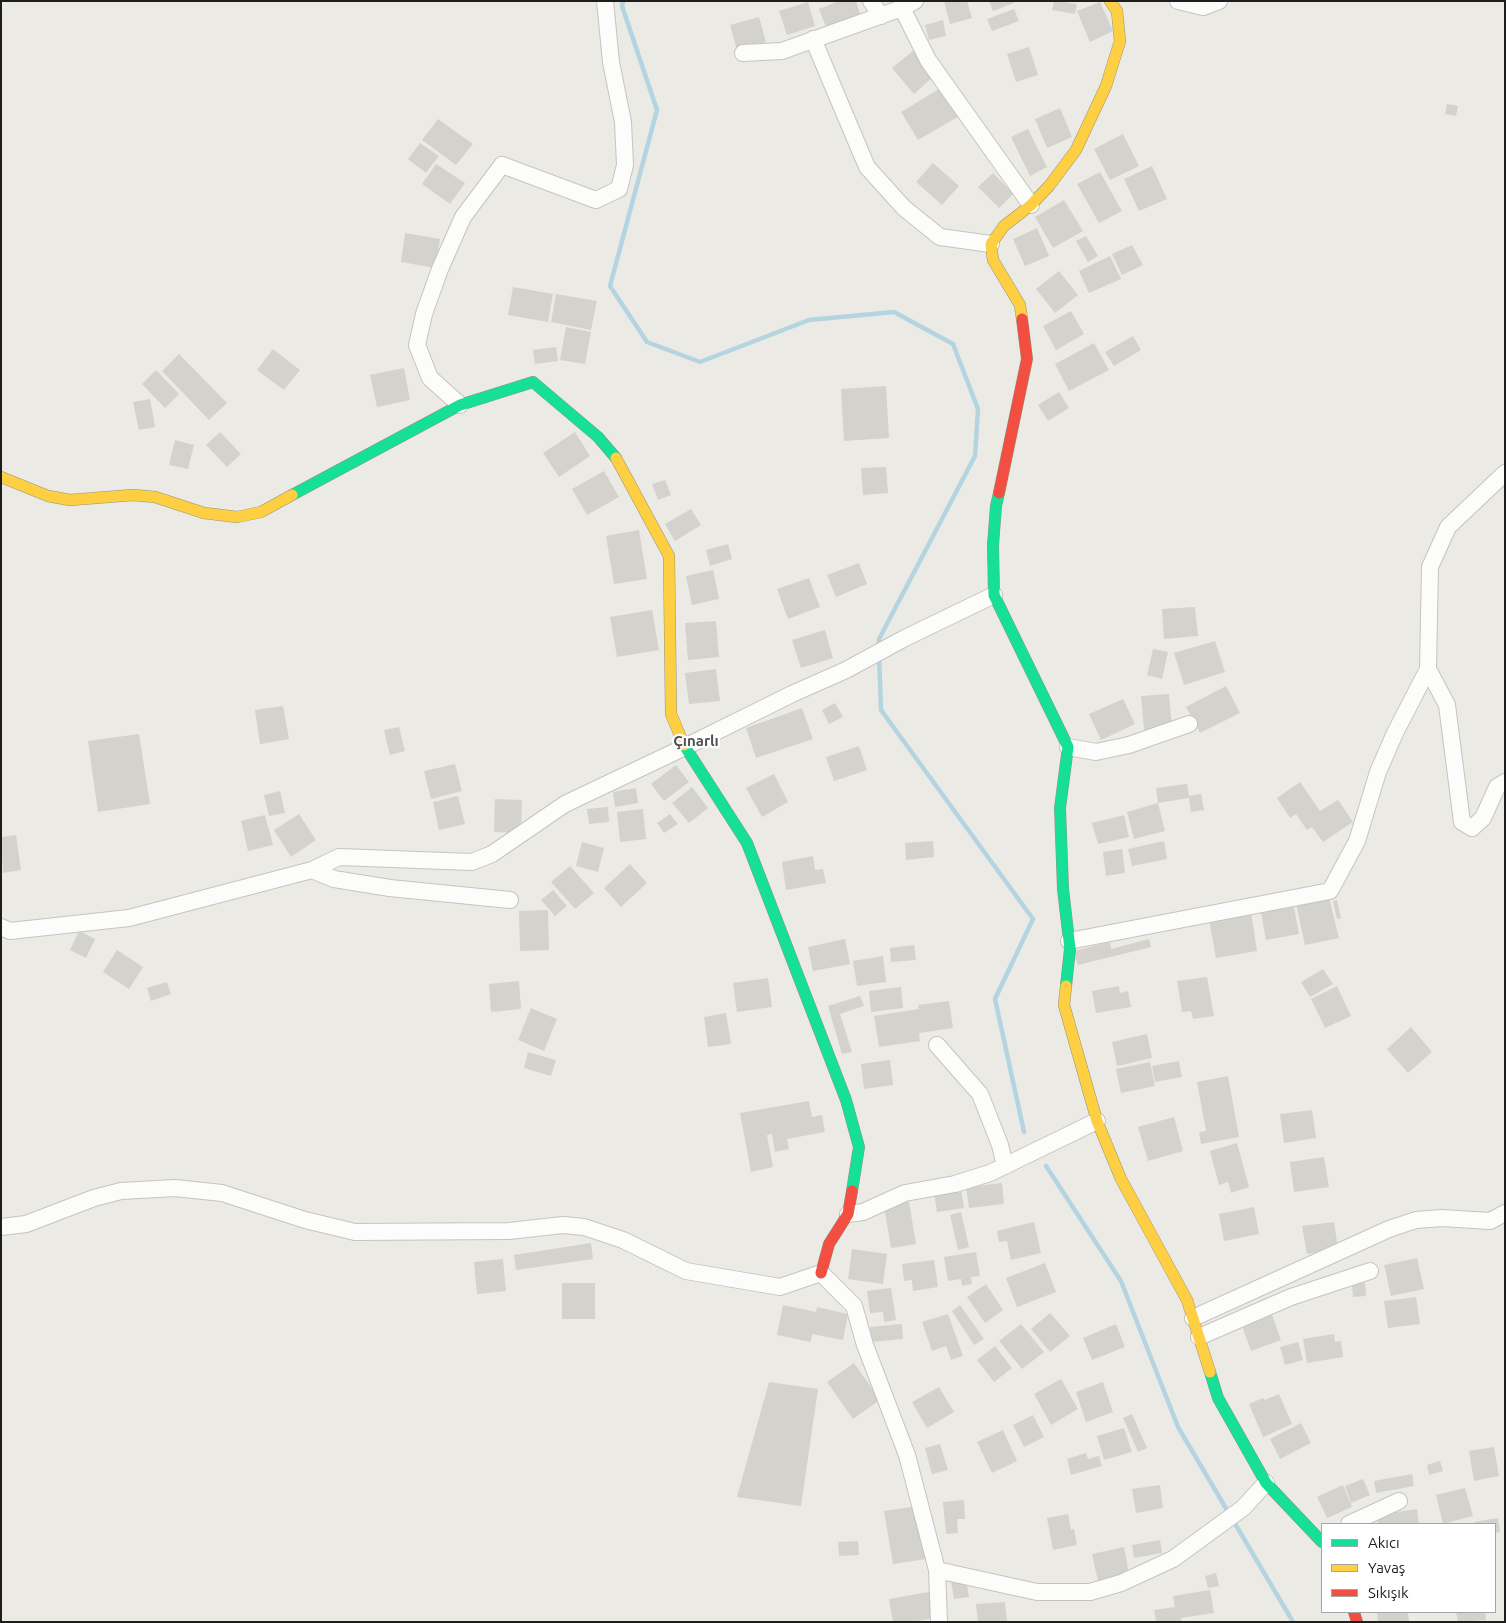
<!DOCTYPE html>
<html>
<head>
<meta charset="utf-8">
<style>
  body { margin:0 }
  #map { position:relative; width:1506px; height:1623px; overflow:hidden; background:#eceae4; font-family:Ubuntu,sans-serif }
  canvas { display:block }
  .frame { position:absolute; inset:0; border:2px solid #1d1d1d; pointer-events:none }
  .legend { position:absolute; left:1321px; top:1523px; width:175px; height:90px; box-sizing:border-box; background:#fff; border:1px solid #a5a5a5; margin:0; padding:6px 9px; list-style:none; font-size:15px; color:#1d1d1d }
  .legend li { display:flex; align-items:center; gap:10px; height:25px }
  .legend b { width:25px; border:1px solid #a5a5a5 }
</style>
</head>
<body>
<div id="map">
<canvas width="1506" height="1623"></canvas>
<div class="frame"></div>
<ul class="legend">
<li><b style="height:6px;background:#16e098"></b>Akıcı</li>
<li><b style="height:6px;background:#ffcf43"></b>Yavaş</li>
<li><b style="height:6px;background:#f24e42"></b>Sıkışık</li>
</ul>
</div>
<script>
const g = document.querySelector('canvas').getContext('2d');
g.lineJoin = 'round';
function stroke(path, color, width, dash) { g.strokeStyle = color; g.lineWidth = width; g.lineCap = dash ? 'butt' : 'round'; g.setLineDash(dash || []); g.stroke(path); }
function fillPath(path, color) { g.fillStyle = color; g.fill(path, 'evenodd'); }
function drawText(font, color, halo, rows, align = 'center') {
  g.font = font + ' Ubuntu,sans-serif'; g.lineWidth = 4.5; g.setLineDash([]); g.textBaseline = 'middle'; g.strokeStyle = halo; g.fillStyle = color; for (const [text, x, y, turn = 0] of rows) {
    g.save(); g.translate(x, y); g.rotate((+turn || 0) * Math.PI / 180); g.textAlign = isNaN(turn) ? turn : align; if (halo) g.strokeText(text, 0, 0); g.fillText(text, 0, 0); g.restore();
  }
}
const stream = new Path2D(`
  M623,1L622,6L657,110L610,286L647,342L700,362L809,320L894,312L953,344L978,409L975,456L879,639V647
  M879,655L881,710L1033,919L995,999L1024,1132
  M1046,1166L1121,1281L1178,1427L1293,1622`);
const building = new Path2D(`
  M839,1H856L860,14L826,27L819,9Z
  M944,1H967L972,18L950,24Z
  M989,1H1014V3L993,11Z
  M1054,1L1077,4L1075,14L1052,10Z
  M808,2L815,26L787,35L779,11Z
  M1100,2L1113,31L1090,42L1077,11Z
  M1014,9L1019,21L992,31L987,19Z
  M759,17L766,42L737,50L730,25Z
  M943,20L946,36L929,40L925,25Z
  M1029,47L1038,75L1016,82L1007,54Z
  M914,50L935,75L914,94L892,68Z
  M944,86L961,115L918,140L901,112Z
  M1447,104L1458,106L1456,116L1445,114Z
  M1060,108L1072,137L1047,148L1035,119Z
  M438,119L473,144L456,165L422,140Z
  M1028,129L1047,167L1030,176L1011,137Z
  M1123,134L1139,166L1110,180L1094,149Z
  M420,143L439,156L426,173L408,159Z
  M933,163L959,186L942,205L916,182Z
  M436,164L465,183L450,204L422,184Z
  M1152,166L1167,199L1139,211L1124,179Z
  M1100,172L1122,211L1099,223L1077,184Z
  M993,173L1013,194L999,208L978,187Z
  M1064,200L1083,231L1053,248L1035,217Z
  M1037,228L1049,256L1025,266L1013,239Z
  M405,233L440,239L435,268L401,262Z
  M1086,236L1098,256L1088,262L1076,241Z
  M1132,245L1143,265L1122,275L1112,254Z
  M1110,256L1121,279L1089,293L1079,271Z
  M1059,271L1078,295L1055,313L1036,289Z
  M513,287L553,294L548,322L508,315Z
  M556,294L597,301L591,330L551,322Z
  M1071,311L1084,334L1056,350L1043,326Z
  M566,327L591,332L585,364L560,360Z
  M1133,336L1141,350L1114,366L1105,352Z
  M1094,343L1109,370L1069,391L1055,364Z
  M556,347L558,361L535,364L533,350Z
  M273,349L300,370L284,390L257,370Z
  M179,354L227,403L209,420L162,371Z
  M404,368L410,400L377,407L370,375Z
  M156,370L179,394L165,408L142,384Z
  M886,386L889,438L844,441L841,389Z
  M1059,392L1069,408L1048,421L1038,405Z
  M150,399L155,427L139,430L133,402Z
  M220,432L241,454L227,467L206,445Z
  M575,432L590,456L559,477L543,453Z
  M175,440L194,445L188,469L169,465Z
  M886,467L888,493L863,495L861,468Z
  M604,471L619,497L587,515L572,489Z
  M665,480L671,495L658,500L652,484Z
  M691,509L701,525L675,541L665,524Z
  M639,530L647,579L614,584L606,536Z
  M728,544L732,559L710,566L706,550Z
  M859,563L867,584L836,597L827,575Z
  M713,570L719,599L692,605L686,576Z
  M809,578L820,607L788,619L777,589Z
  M1195,607L1198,636L1164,639L1162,609Z
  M652,610L659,650L617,657L610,617Z
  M716,621L719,657L688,660L685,623Z
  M825,630L833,658L801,668L792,640Z
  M1215,641L1225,672L1184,685L1174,653Z
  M1153,649L1168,652L1162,679L1147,675Z
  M716,669L720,701L689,704L685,673Z
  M1226,686L1240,713L1200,733L1186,707Z
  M1169,694L1172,728L1144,730L1141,696Z
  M1123,699L1135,724L1101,740L1089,714Z
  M835,703L843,717L829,724L822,710Z
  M283,706L289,739L260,744L255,710Z
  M802,708L813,739L756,758L746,728Z
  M399,727L405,751L390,755L384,730Z
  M139,734L150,804L98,812L88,741Z
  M859,746L867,770L834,781L826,757Z
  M455,764L462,791L431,799L424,771Z
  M676,765L689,782L664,801L651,784Z
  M774,774L788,802L762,817L746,788Z
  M1300,782L1320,811L1338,800L1353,822L1323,842L1312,827L1307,830L1296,814L1290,818L1277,798Z
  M1187,784L1189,796L1201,794L1204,810L1191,812L1189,798L1158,803L1156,788Z
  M692,787L708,808L689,823L672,803Z
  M636,788L638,803L615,807L613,792Z
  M280,791L285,813L269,816L264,795Z
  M458,796L465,824L439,830L433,802Z
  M495,799L522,800L521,833L494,832Z
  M1158,803L1165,831L1134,839L1127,812Z
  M608,807L609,822L589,824L587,809Z
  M643,809L646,839L620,842L617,812Z
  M299,814L316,840L291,857L274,830Z
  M670,814L678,824L664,833L657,823Z
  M265,815L273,845L248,851L241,821Z
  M1124,815L1129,837L1098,844L1092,823Z
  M16,835L21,870L3,873L1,837Z
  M933,841L934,857L906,860L905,843Z
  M1164,841L1167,859L1132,866L1128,849Z
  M582,842L604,848L598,872L576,866Z
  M1122,849L1125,873L1106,876L1103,852Z
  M813,856L815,870L823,869L826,883L786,890L782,862Z
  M630,864L647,883L621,907L604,888Z
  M570,866L594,893L575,909L551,882Z
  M553,890L567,906L555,916L541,900Z
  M1329,897L1339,938L1305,945L1296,904Z
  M1337,900L1341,918L1337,919L1333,901Z
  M1294,907L1299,934L1266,940L1261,912Z
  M548,910L549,950L520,951L519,911Z
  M1251,912L1257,951L1216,958L1209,919Z
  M79,931L95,939L86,958L70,950Z
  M845,939L850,964L813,971L808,947Z
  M1149,939L1151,947L1078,965L1074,951L1110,942L1111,949Z
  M914,945L916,960L891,962L890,948Z
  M117,950L143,967L129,989L103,972Z
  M883,956L886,982L857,986L853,961Z
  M1323,969L1333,984L1310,997L1301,982Z
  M1207,977L1214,1016L1193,1019L1191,1011L1182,1012L1177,981Z
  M768,978L772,1007L737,1012L733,983Z
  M519,981L521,1009L491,1012L489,984Z
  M167,982L171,994L151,1001L147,988Z
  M1119,986L1120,993L1128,991L1131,1007L1096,1013L1092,991Z
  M1337,986L1351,1016L1325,1028L1311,999Z
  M901,987L903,1008L871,1012L869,991Z
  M860,996L864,1006L840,1014L852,1052L842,1054L828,1006Z
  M949,1001L953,1028L919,1033L920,1041L879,1047L874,1016L919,1009L918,1005Z
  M531,1008L557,1019L544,1051L518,1040Z
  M726,1013L731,1044L708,1047L704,1017Z
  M1411,1027L1432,1052L1408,1073L1387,1049Z
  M1147,1034L1152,1058L1117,1066L1112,1042Z
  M528,1052L556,1060L551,1076L524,1068Z
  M890,1060L893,1085L864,1089L861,1064Z
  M1179,1061L1182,1077L1155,1082L1152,1066Z
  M1150,1062L1155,1086L1121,1093L1116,1069Z
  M1228,1076L1239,1137L1201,1144L1199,1132L1206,1131L1197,1082Z
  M809,1101L812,1117L822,1115L825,1132L787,1139L789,1149L775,1152L772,1134L767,1135L773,1167L751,1172L740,1113Z
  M1312,1110L1316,1138L1284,1143L1280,1114Z
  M1174,1117L1183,1151L1148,1161L1138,1127Z
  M1237,1143L1249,1187L1231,1193L1228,1182L1219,1185L1210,1151Z
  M1324,1157L1329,1187L1294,1192L1290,1162Z
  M1002,1183L1004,1204L969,1208L966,1187Z
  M961,1188L964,1208L937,1212L934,1193Z
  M909,1202L916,1244L891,1248L884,1206Z
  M1254,1207L1259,1234L1224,1241L1219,1214Z
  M961,1212L969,1247L958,1250L950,1215Z
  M1034,1222L1041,1253L1011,1260L1007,1241L999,1242L997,1231Z
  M1334,1222L1338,1249L1307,1254L1302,1226Z
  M591,1243L593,1259L516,1270L514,1255Z
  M852,1249L887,1254L883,1284L848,1279Z
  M976,1252L980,1276L971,1277L972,1284L962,1286L961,1279L948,1281L944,1257Z
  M1417,1258L1424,1289L1391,1296L1384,1265Z
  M503,1259L506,1291L477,1294L474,1262Z
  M934,1260L938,1287L913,1291L912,1280L904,1281L902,1264Z
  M1045,1263L1056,1292L1017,1307L1006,1278Z
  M562,1283H595V1319H562Z
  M1365,1283L1366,1296L1353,1297L1352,1284Z
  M986,1284L1003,1310L985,1323L967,1297Z
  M891,1288L896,1320L884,1322L883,1312L870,1313L867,1291Z
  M1416,1297L1420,1324L1388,1328L1384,1301Z
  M783,1305L816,1312L817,1307L848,1314L843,1340L812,1334L811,1342L777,1335Z
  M960,1305L984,1339L974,1345L952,1311Z
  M1271,1312L1281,1340L1251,1351L1241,1323Z
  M1050,1313L1070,1336L1050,1352L1031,1329Z
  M948,1314L963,1356L951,1360L946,1346L932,1351L922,1322Z
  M902,1324L903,1339L872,1342L870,1327Z
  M1021,1324L1044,1352L1022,1369L999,1341Z
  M1116,1324L1125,1347L1092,1360L1083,1338Z
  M1334,1334L1335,1342L1341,1341L1343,1357L1307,1363L1303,1339Z
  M1298,1342L1303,1360L1285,1365L1280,1347Z
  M995,1346L1012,1368L994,1382L977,1360Z
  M854,1363L880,1400L853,1419L827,1382Z
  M1061,1379L1078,1409L1051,1425L1034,1394Z
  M769,1382L818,1389L801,1506L737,1497Z
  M1103,1382L1113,1412L1086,1422L1076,1392Z
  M939,1387L954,1412L927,1428L912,1402Z
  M1279,1394L1292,1424L1263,1437L1249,1404L1263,1398L1265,1400Z
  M1132,1414L1147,1448L1138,1452L1123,1418Z
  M1033,1415L1044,1437L1024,1447L1013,1425Z
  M1301,1423L1311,1443L1280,1459L1270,1439Z
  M1124,1428L1132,1452L1104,1460L1097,1436Z
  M1003,1430L1017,1461L992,1473L977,1442Z
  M940,1444L948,1470L932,1474L925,1448Z
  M1494,1447L1499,1476L1474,1481L1469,1451Z
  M1086,1453L1088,1459L1099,1456L1102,1466L1071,1475L1067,1459Z
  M1440,1461L1443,1471L1429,1475L1427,1465Z
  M1412,1474L1414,1486L1376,1493L1374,1481Z
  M1363,1479L1370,1495L1351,1503L1345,1486Z
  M1160,1485L1163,1508L1136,1513L1132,1489Z
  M1343,1485L1352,1507L1327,1518L1317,1497Z
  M1465,1488L1473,1516L1443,1524L1436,1495Z
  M964,1500L965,1519H957L958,1533L946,1534L943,1502Z
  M918,1506L926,1559L893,1564L884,1511Z
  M1417,1509L1419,1524H1378L1377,1515Z
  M1068,1514L1071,1530L1074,1529L1077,1545L1053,1550L1047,1518Z
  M1498,1518L1500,1532L1495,1533V1524H1474V1522Z
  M1160,1540L1162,1553L1134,1558L1132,1545Z
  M858,1541L859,1555L839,1556L838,1542Z
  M1124,1547L1129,1574L1098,1581L1092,1554Z
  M1216,1573L1219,1586L1208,1588L1205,1576Z
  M966,1579L969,1597L954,1599L951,1581Z
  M1210,1590L1214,1613L1181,1618L1182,1622H1156L1154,1610L1175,1607L1173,1596Z
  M929,1592L933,1618L912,1622H893L889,1599Z
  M1005,1602L1007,1622H978L976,1604Z
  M1377,1612H1408L1409,1622H1378Z
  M1456,1612H1485L1486,1620L1458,1622Z`);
const street = new Path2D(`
  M871,1L881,16
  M1178,1L1203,7L1219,1
  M902,8L928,60L1031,205
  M813,39L867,167L904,208L940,237L991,244
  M743,53L782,51L902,8L915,1
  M460,405L430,378L417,345L424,314L440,269L463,217L502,165L596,200L619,189L625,165L623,122L611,62L605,1
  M1428,669L1447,705L1462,822L1472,828L1483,818L1497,787L1505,782
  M1068,747L1096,752L1129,745L1189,724
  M312,870L334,879L390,888L510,900
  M1,927L10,931L129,918L312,870L339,857L472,862L492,854L565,804L685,747L792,694L846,670L905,638L994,595
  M1069,941L1330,891L1357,841L1378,772L1395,733L1428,669L1430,567L1448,527L1505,473
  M937,1045L980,1094L1000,1145L1005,1166
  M848,1214L863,1212L905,1193L955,1184L990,1173L1097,1121
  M1,1227L26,1224L94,1198L121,1191L175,1188L222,1193L305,1220L355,1232L509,1231L563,1225L584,1227L623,1240L686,1271L780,1287L821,1273L854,1306L865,1345L907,1455L937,1570L939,1622
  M1193,1318L1389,1229L1416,1220L1442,1218L1490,1221L1505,1213
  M1199,1337L1291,1297L1370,1271
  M1349,1524L1399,1501
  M937,1570L1037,1592H1090L1121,1583L1173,1559L1243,1508L1266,1483`);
const fast = new Path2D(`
  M999,493L996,506L993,545L994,595L1068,747L1060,808L1063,889L1070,949L1066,986
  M292,495L460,405L533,382L598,437L616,458
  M684,745L747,843L846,1100L859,1147L852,1191
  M1210,1372L1218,1398L1266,1483L1322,1542`);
const slow = new Path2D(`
  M1022,319L1020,305L993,260L991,244L1004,226L1031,205L1049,186L1076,150L1106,86L1120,41L1117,11L1110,1
  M616,458L669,556L671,714L684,745
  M1,477L48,496L70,500L133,495L155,497L204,513L237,517L261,512L292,495
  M1066,986L1064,1005L1097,1121L1121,1179L1187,1300L1210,1372`);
const jam = new Path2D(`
  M999,493L1027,359L1022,319
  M821,1273L829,1244L848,1214L852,1191
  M1354,1612L1357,1622`);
const quarterNames = [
  ["Çınarlı",696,741]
];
stroke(stream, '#b5d4e2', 4.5);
fillPath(building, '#d4d2cd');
stroke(street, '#c4c4c1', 18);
stroke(fast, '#91957c', 12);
stroke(slow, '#91957c', 12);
stroke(jam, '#91957c', 12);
stroke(street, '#fcfcfb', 16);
stroke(fast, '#16e098', 11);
stroke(slow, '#ffcf43', 11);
stroke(jam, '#f24e42', 11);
drawText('bold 15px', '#505050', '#fff', quarterNames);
</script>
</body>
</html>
